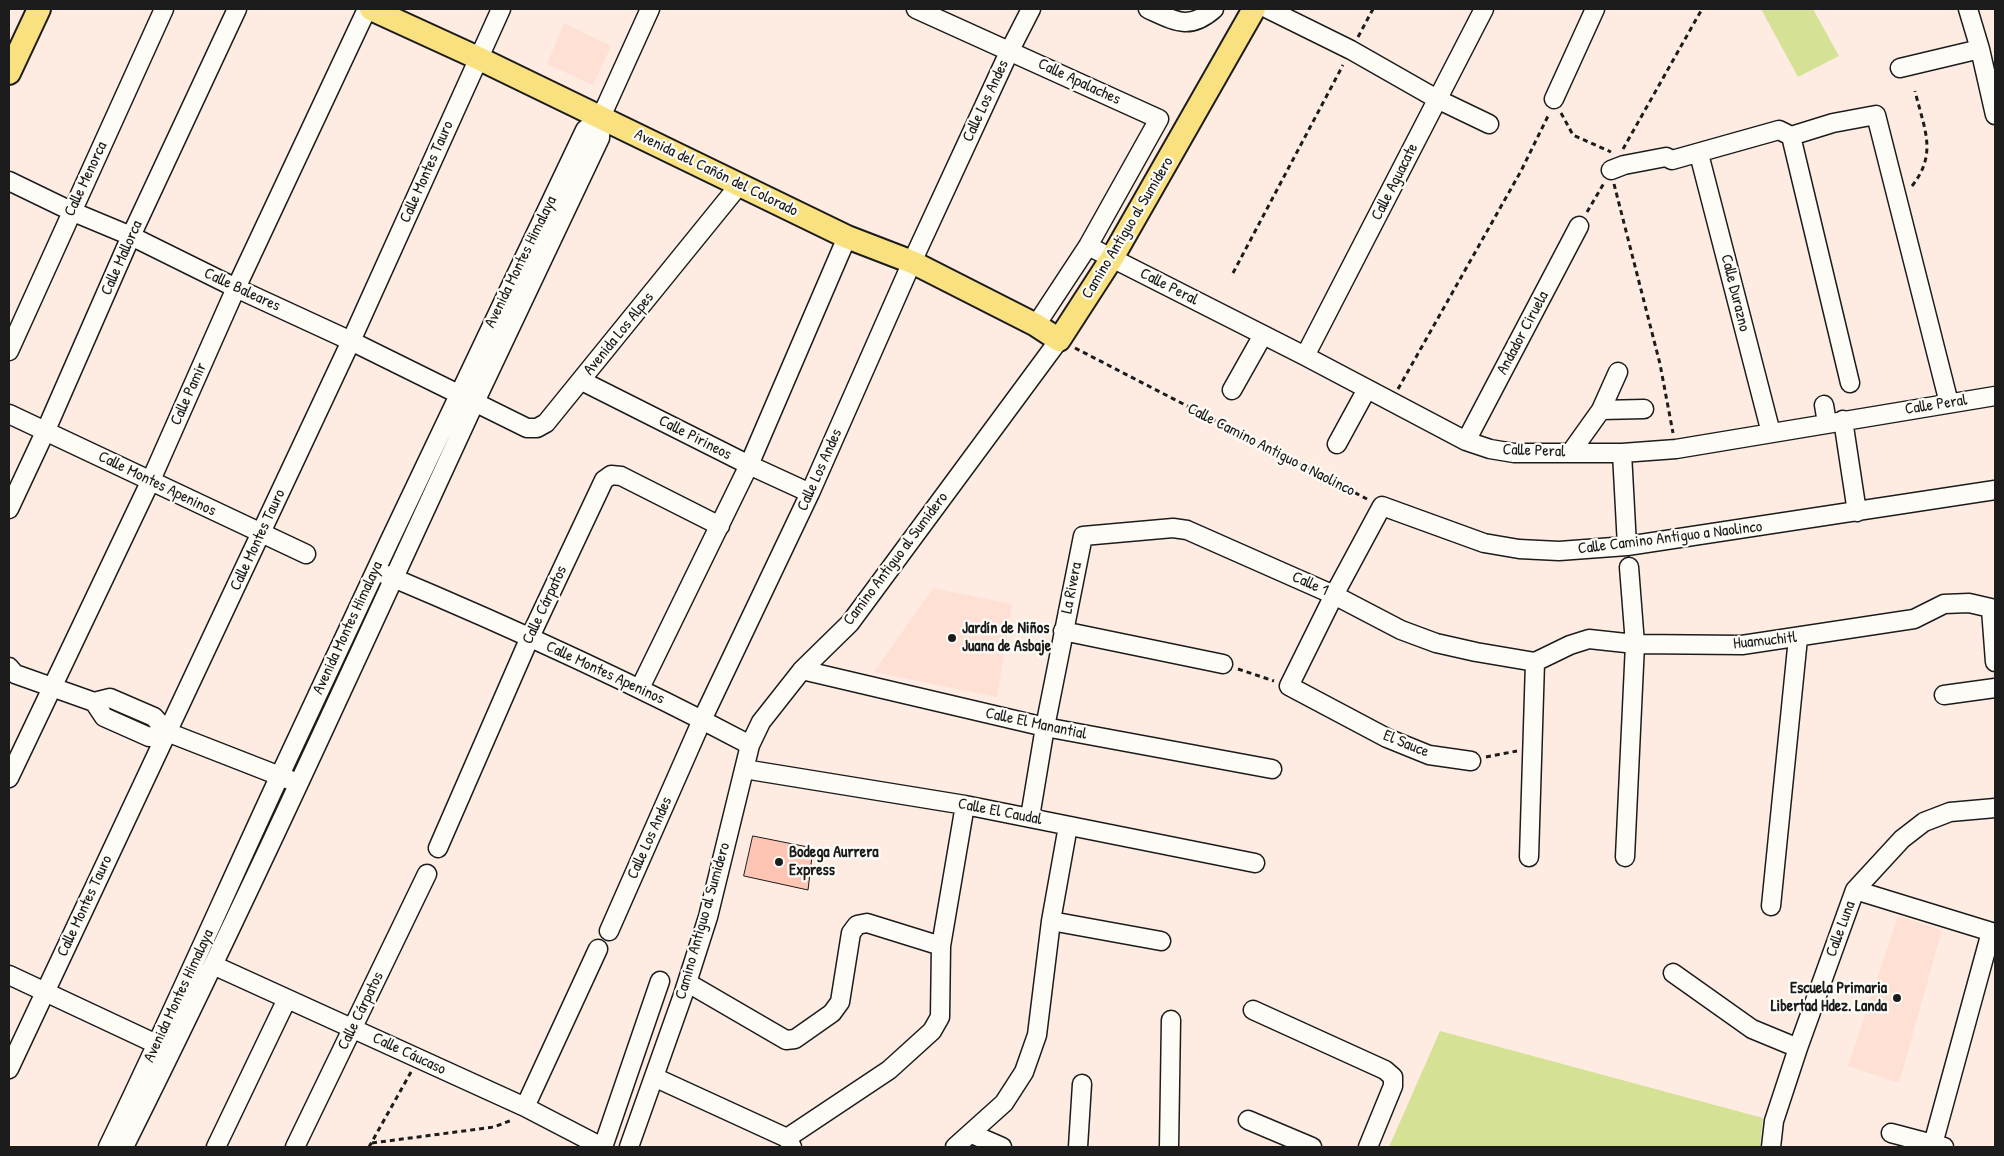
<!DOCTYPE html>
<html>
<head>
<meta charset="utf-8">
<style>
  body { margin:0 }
  #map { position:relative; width:2004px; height:1156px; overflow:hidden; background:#feece3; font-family:"Patrick Hand",sans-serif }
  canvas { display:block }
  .frame { position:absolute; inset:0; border:10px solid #1c1c1c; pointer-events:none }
</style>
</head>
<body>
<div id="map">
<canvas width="2004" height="1156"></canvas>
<div class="frame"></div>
</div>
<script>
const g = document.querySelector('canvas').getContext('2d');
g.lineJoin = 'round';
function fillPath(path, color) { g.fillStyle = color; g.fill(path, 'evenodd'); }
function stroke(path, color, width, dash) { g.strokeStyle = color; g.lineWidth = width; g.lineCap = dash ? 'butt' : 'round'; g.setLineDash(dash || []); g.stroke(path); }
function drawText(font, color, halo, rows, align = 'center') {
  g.font = font + ' "Patrick Hand",sans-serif'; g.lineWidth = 4.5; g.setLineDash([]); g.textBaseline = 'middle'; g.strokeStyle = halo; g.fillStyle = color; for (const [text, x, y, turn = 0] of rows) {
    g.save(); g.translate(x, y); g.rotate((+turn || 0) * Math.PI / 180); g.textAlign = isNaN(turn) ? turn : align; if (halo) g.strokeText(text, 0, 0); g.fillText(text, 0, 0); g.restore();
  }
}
const built = new Path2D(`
  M564,23L611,46L593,85L547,64Z
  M933,588L1012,604L997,697L874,672Z
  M1898,916L1942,930L1899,1083L1848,1066Z`);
const green = new Path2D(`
  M1761,9H1813L1839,56L1798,77Z
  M1440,1031L1763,1118L1760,1147H1389Z`);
const building = new Path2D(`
  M753,836L813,848L808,890L744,876Z`);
const path = new Path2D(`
  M1358,37L1373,9
  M1561,113L1573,135L1611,152
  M1623,149L1702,9
  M1614,184L1660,364L1673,433
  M1912,186C1938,153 1924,129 1915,91
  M1587,212L1604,183
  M1233,273L1343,65
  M1075,348L1367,499
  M1398,389L1521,171L1549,114
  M1238,669L1274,681
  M1486,757L1517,751
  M372,1143L494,1127L512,1120
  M369,1147L411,1072`);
const minor = new Path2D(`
  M916,9L1159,119L1088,246L1036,325
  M1148,9C1175,21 1189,31 1214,9
  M1268,9L1351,50L1437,99L1489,124
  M1968,9L1980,49L1995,115
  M1900,68L1980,49
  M1554,99L1595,9
  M1791,136L1850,383
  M1699,154L1771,433
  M1611,170L1624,165L1666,157L1672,160L1779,130L1791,136L1833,123L1876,115L1949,403
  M9,181L71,211L131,236L236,288L351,341L527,428H537L546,423L740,184
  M1088,246L1305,356L1466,441L1490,449L1514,453H1622L1676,449L1995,396
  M9,351L164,9
  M1305,356L1484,9
  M582,381L749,465L810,493
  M1232,390L1263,335
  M1824,405L1827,423
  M1601,410L1644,409
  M9,414L306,554
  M1843,420L1857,512
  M1466,441L1579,226
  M1337,444L1367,389
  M1571,452L1601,410L1618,372
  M1622,453L1627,546
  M9,509L46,430L131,236L237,9
  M384,574C508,626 631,682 750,745
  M1991,609L1995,662
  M1063,631L1223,664
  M1535,662L1570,645L1589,639L1635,644L1742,645L1914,619L1944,604L1969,603L1995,609
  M9,667L15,674L94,702L110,698L154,717L167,732L290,780
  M802,670L1045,727L1272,769
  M640,688L749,465L847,237
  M1944,695L1995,688
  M94,702L104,717L149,737L167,732
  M1471,761L1429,755L1387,738L1289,686L1334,595L1382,506L1484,543L1519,549L1559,551L1627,546L1995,490
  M744,769L965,805L1255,863
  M9,778L151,480L236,288L367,9
  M1030,817L1045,727L1083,536L1173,528L1187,530L1334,595L1401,630L1436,643L1476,652L1535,662
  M438,848L530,637L604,480L611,475L621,476L720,526
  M1529,857L1535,662
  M1625,857L1635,644L1629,567
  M1855,890L1995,933
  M1771,906L1798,638
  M1051,921L1161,941
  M609,931L702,720L810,493L912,262L1010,50L1031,9
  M213,965L525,1107L602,1147
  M1673,973L1752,1029L1798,1048
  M9,975L167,1049
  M688,983L786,1040L795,1039L832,1013L840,1002L851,933L857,925L867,923L941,946
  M1253,1010L1385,1070L1393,1077V1086L1368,1147
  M9,1069L351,341L501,9
  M654,1077L787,1138L792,1147
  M525,1107L598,949
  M1248,1120L1312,1147
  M1891,1133L1944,1147
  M972,1134L1002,1147
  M787,1138L889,1070L932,1031L940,1017L941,946L965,805
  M1933,1144L1991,932
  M108,1147C168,1023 223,898 281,773C381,558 482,344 585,130L601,117
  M124,1147C247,901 360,651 475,402C516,314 558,226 600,138L601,117L650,9
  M216,1147L287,999
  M295,1147L427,874
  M603,1147L660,981
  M629,1147L683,995L708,917L750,745L761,722L802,670L850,623L1059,340
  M955,1147L1004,1103L1024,1072L1037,1035L1051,921L1068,826
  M1078,1147L1082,1084
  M1169,1147L1171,1020
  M1771,1147L1774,1121L1798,1048L1855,890L1902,839L1924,822L1950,812L1995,808`);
const major = new Path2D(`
  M371,9L478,58L847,237L912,262L1036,325L1059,340L1112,258L1254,9
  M9,73L39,9`);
const markers = [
  [952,638,5,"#1c1c1c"],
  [779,862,5,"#1c1c1c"],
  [1897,998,5,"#1c1c1c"]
];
const streetNames = [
  ["Calle Apalaches",1079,82,25],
  ["Calle Los Andes",986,101,-65],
  ["Calle Montes Tauro",427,172,-66],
  ["Avenida del Cañón del Colorado",716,173,26],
  ["Calle Menorca",86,179,-65],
  ["Calle Aguacate",1395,182,-63],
  ["Camino Antiguo al Sumidero",1128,228,-59],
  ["Calle Mallorca",122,258,-66],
  ["Avenida Montes Himalaya",521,262,-64],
  ["Calle Peral",1169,287,27],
  ["Calle Baleares",242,290,25],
  ["Calle Durazno",1735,293,76],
  ["Andador Ciruela",1523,333,-62],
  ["Avenida Los Alpes",619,334,-51],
  ["Calle Pamir",189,394,-66],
  ["Calle Peral",1936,405,-9],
  ["Calle Pirineos",695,438,27],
  ["Calle Camino Antiguo a Naolinco",1271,450,27],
  ["Calle Peral",1534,451,2],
  ["Calle Los Andes",820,470,-66],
  ["Calle Montes Apeninos",157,484,26],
  ["Calle Camino Antiguo a Naolinco",1670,538,-7],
  ["Calle Montes Tauro",258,540,-65],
  ["Camino Antiguo al Sumidero",896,559,-53],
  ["Calle 1",1310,584,24],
  ["La Rivera",1072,588,-79],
  ["Calle Cárpatos",545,605,-65],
  ["Avenida Montes Himalaya",348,628,-65],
  ["Huamuchitl",1765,641,-6],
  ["Calle Montes Apeninos",605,673,25],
  ["Calle El Manantial",1036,724,12],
  ["El Sauce",1406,744,22],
  ["Calle El Caudal",1000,812,11],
  ["Calle Los Andes",650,838,-66],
  ["Calle Montes Tauro",85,906,-65],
  ["Camino Antiguo al Sumidero",703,921,-74],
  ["Calle Luna",1841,929,-70],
  ["Avenida Montes Himalaya",179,996,-65],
  ["Calle Cárpatos",361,1011,-64],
  ["Calle Cáucaso",409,1054,25]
];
const poiNames = [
  ["Jardín de Niños",962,629],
  ["Juana de Asbaje",962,647],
  ["Bodega Aurrera",789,853],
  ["Express",789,871],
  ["Escuela Primaria",1887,989,"right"],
  ["Libertad Hdez. Landa",1887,1007,"right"]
];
fillPath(built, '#fee0d5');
fillPath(green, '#d5e194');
fillPath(building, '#ffc5b4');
stroke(building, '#1c1c1c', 1);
stroke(minor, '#1c1c1c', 21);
stroke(major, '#1c1c1c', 26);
stroke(path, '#1c1c1c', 3, [5, 4]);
stroke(minor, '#fdfcf7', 18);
stroke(major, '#fae180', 22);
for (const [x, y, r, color] of markers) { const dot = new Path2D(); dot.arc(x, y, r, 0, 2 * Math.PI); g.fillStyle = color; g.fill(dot); stroke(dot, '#fdfcf7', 2); }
drawText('16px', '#1c1c1c', '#fdfcf7', streetNames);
drawText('bold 16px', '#1c1c1c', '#fdfcf7', poiNames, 'left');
</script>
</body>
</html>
